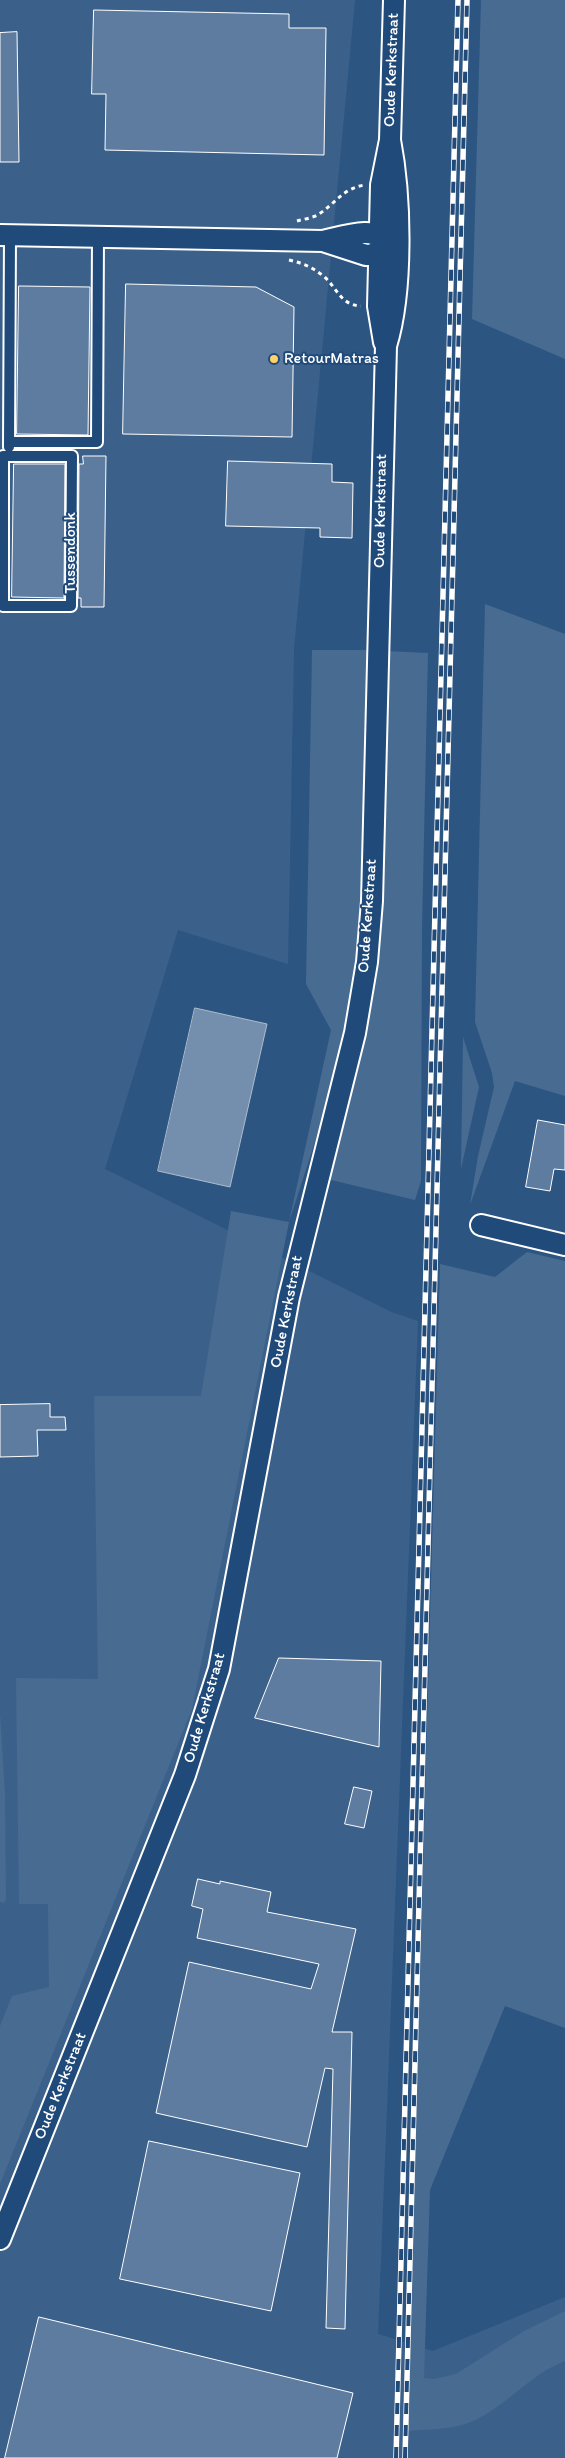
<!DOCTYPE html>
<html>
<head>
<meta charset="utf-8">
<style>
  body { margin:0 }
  canvas { display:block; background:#2c5582 }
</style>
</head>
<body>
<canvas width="565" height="2458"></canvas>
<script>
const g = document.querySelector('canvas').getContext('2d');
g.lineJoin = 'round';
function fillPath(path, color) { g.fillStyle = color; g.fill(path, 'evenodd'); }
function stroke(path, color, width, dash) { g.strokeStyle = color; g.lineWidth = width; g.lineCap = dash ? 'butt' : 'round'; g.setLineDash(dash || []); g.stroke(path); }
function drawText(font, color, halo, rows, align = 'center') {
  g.font = font + ' Itim,sans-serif'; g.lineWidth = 4; g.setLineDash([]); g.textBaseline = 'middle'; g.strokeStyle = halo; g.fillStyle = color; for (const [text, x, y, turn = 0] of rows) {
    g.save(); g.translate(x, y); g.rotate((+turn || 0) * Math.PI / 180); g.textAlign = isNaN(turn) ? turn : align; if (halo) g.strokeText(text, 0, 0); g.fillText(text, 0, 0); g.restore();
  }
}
const built = new Path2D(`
  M0,0H355L294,648L288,964L178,930L105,1169L391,1312L418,1321L378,2334L433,2351L565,2297V2458H0Z`);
const green = new Path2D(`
  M481,0H565V359L472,319Z
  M485,604L565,634V1096L515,1081L470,1205L478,1156L494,1087L492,1073L475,1022Z
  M312,650H367L364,854L353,991L334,1083L289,1222L192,1709L0,2184V2026L12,1996L49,1987L48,1904H19L16,1678L98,1679L94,1396H201L231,1211L289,1222L331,1030L306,984Z
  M386,651L428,653L422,928L421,1181L415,1200L327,1179C348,1103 368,1029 377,951Z
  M463,1037L479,1087L461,1169Z
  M527,1252L565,1261V2028L505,2006L430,2190L424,2378L434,2379L456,2374L524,2331L565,2311V2361C530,2374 508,2405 475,2420C455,2430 429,2429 407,2431L440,1264L495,1277Z
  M0,1713L5,1794L6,1899L4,1903L0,1902Z`);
const water = new Path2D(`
  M195,1008L267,1024L230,1187L158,1171Z`);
const building = new Path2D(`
  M94,10L289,14V28H326L324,155L105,150L106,94H92Z
  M17,32L19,162H0V33Z
  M126,284L256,287L294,307L292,437L123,434Z
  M19,286L90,287L88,435L17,434Z
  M83,456H106L104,607H81V598H78L79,464H83Z
  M228,461L332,464V482L353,483L352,538L320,537V528L226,526Z
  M14,464H65L64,598L12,597Z
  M538,1120L565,1125V1170L554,1169L550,1191L526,1187Z
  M50,1404V1417H65L66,1430H37L38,1456L0,1457V1405Z
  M279,1658L381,1661L379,1747L255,1718Z
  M354,1787L372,1791L364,1828L345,1824Z
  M198,1879L220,1884V1881L271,1892L267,1912L356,1929L332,2032H352L345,2329L326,2328L333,2069L325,2068L307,2147L156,2113L189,1962L311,1989L319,1964L197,1938L203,1909L192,1906Z
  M149,2141L300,2173L271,2311L120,2279Z
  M39,2317L353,2393L337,2458H5Z`);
const path = new Path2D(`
  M297,221C304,219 313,218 319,214C336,203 343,188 365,185
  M289,260C302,263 312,267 322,275C337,286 339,305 361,306`);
const service = new Path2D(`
  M10,442H97L98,237
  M9,447L10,235
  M3,456H72L71,606H3Z`);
const minor = new Path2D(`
  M0,235L323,241C352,234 369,227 397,241L379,254L366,255L323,241
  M384,342L378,306L381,185L390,140L394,0
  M481,1225L565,1245
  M0,2239L185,1775L219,1669L289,1297L355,1033L367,962L372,901L386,346C403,291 401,197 390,140`);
const rail = new Path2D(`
  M396,2458L458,0
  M405,2458L467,0`);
const markers = [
  [274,359,5,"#ffd166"]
];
const streetNames = [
  ["Oude Kerkstraat",392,70,-88],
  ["Oude Kerkstraat",381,511,-89],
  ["Tussendonk",71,553,-90],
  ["Oude Kerkstraat",368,916,-86],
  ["Oude Kerkstraat",287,1312,-79],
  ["Oude Kerkstraat",205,1708,-74],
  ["Oude Kerkstraat",61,2086,-68]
];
const poiNames = [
  ["RetourMatras",284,359]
];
fillPath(built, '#3b618b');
fillPath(green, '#486b92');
fillPath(water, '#748fad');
stroke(water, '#acbcce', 1);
fillPath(building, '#5e7c9f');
stroke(building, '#fff', 1);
stroke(service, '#fff', 14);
stroke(minor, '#fff', 24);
stroke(path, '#fff', 3, [4, 4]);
stroke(service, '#1f4a7a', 10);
stroke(minor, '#1f4a7a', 20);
stroke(rail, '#fff', 5.5);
stroke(rail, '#1f4a7a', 4, [11]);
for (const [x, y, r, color] of markers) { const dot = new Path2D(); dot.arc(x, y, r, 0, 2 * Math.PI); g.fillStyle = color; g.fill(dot); stroke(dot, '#1f4a7a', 2); }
drawText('16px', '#fff', '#1f4a7a', streetNames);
drawText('16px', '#fff', '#1f4a7a', poiNames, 'left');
</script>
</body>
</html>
